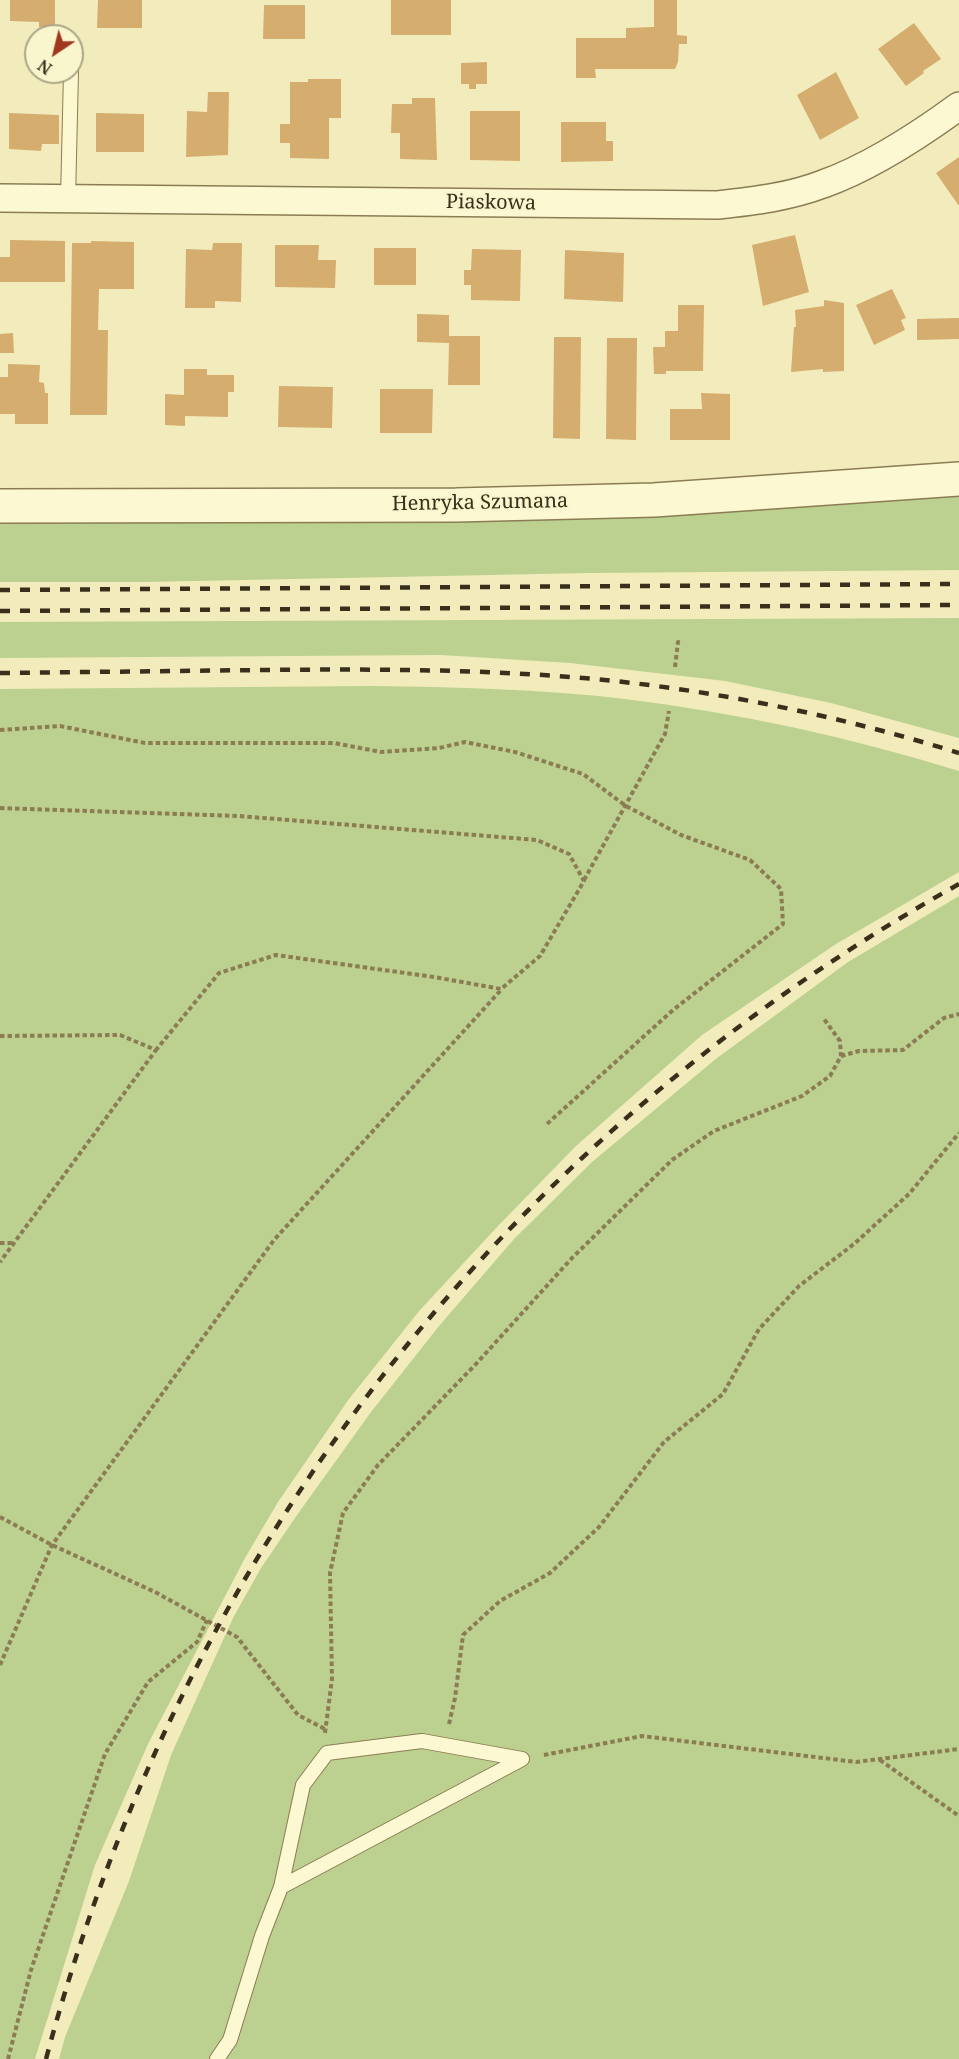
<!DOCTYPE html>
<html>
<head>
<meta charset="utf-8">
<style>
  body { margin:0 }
  #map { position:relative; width:959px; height:2059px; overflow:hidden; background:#f2ecbd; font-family:"Noto Serif",serif }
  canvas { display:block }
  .north { position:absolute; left:24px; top:24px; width:60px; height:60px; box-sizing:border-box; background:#f9f5cd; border:2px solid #aca686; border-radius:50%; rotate:215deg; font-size:16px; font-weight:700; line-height:24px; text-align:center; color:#392f1b }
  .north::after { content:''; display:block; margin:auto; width:21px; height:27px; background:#a0371f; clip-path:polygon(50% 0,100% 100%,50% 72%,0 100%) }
</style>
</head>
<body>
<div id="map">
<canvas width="959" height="2059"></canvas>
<div class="north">N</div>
</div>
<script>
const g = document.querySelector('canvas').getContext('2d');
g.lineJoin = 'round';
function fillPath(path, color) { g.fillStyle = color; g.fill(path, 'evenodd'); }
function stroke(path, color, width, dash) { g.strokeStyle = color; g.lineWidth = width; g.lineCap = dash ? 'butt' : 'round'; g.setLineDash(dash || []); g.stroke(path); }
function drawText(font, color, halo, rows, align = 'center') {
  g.font = font + ' "Noto Serif",serif'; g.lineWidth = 4.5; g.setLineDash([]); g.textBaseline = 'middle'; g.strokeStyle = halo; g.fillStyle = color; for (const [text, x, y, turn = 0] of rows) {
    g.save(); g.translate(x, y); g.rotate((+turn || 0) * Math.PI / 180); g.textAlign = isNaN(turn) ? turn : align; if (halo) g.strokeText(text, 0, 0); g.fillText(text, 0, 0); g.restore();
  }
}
const green = new Path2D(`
  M959,493V570L590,573L144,582H0V520Z
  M959,618V738L831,703L725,681L570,663L441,655L0,658V622Z
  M371,686C456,687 541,689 625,699C739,713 850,737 959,771V872L836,944L702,1035L576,1146L498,1226L420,1310L349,1399L278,1502L245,1558L148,1744L95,1865L35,2059H0V689Z
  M959,896V2059H59L65,2037L129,1881L171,1755L233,1618L261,1568L297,1515L371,1412L439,1326L514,1239L592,1162L717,1058L848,962Z`);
const building = new Path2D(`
  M10,0H55V27H39V22L10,21Z
  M98,0H142V28H97Z
  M391,0H451V35H391Z
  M654,0H677V35L687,36V44H679L678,62L675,69H595L596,78H576V38H626V28L654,27Z
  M264,5H305V39H263Z
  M914,23L941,59L923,71L924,73L906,86L878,49Z
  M487,62V84H476V89H469V84H461V63Z
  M836,72L859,118L820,140L797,95Z
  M308,79H341V118H329V159L290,158V143H280V124H290V82H308Z
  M208,92H229L228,155L186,157L187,111L207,112Z
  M412,98H435L437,160L400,159V133H391L392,104H412Z
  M470,111H520V161L470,160Z
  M9,113L59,115V144H42L41,151L9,149Z
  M96,113L144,114V152H96Z
  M561,122H606V141H613V161L561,162Z
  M959,157V206L936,173Z
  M795,235L809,292L763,306L752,245Z
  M10,240L65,241V282H0V257H10Z
  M91,241L134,242V289H99L98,330H108L107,415H70L72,243H91Z
  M213,243H242L241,302L215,301V308H185L186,249L212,250Z
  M275,245H319L318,260H336L335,288L275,287Z
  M374,248H416V285H374Z
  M472,249L521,250L520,301L471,300V285H464V270H471Z
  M565,250L624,253L623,302L564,299Z
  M892,289L906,318L901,320L905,330L874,345L856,305Z
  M824,300L844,303V371L823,372V369L791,372L794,327H796L795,310L824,306Z
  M678,305H704L703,371H666V374H654L653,347H665V331H678Z
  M417,314L449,315V336H480V385H448L449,343L417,342Z
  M959,318V339L917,340V319Z
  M13,333L14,353H0V334Z
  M554,337H581L580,439L553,438Z
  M607,338H637L636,440L606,439Z
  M8,364L40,365L39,382L44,383L45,393H48V424H15V414H0V377H8Z
  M184,369H207V375H234V392H228V417L185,416V426L165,425V394L184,395Z
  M279,386L333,387L332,428L278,427Z
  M380,389H433L432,433H380Z
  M701,393L730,394V440H670V409H702Z`);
const path = new Path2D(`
  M675,667L678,642L681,643
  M0,730L60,726L145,743H334L381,752L439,748L465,742L515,752L583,774L626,806L681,835L750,860L781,889L783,924L673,1010L547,1124
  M0,808L239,816L537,840L569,854L584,881L540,956L501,989L434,977L276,955L219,973L156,1050
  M584,880L665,734L669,711
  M0,1036L120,1035L156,1050L0,1262
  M841,1056L859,1051L903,1050L944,1018L959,1014
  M0,1243H13
  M0,1517L52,1545L155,1592L237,1637L298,1715L325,1729
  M0,1665L52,1545L274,1240L501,990
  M449,1724L455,1698L463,1635L500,1601L550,1573L599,1527L664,1442L723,1394L759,1329L799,1286L854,1244L909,1194L959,1133
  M325,1733L332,1679L330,1573L343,1513L378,1465L476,1364L572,1258L672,1160L714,1131L802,1096L830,1076L841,1056L840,1041L824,1019
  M544,1755L642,1736L856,1762L959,1749
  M880,1760L959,1816
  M8,2059L31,1970L105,1754L148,1682L197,1642L207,1620`);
const service = new Path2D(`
  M68,199L71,72
  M281,1887L303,1785L327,1753L422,1741L522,1759
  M217,2059L230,2040L262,1936L281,1887L522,1759`);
const minor = new Path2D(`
  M0,198L718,205C754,201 789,197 823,184C871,167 918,136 959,106`);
const tertiary = new Path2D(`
  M0,506L456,505L654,500L959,479`);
const rail = new Path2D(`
  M0,590L959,584
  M0,611L959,605
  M0,673C87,672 175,671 262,670C370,669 476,669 583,678C710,689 837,715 959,753
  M46,2059C181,1552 501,1140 959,884`);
const streetNames = [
  ["Piaskowa",491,203,1],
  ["Henryka Szumana",480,503,-1]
];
fillPath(green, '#bcd190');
fillPath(building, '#d4ad6f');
stroke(service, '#8b7c54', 16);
stroke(minor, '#8b7c54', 30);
stroke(tertiary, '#8b7c54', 36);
stroke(path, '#8b7c54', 4, [4.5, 3]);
stroke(service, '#fcf8d1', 14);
stroke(minor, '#fcf8d1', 27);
stroke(tertiary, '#fcf8d1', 33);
stroke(rail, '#392f1b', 4.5, [10, 10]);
drawText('20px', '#392f1b', '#f9f5cd', streetNames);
</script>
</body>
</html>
